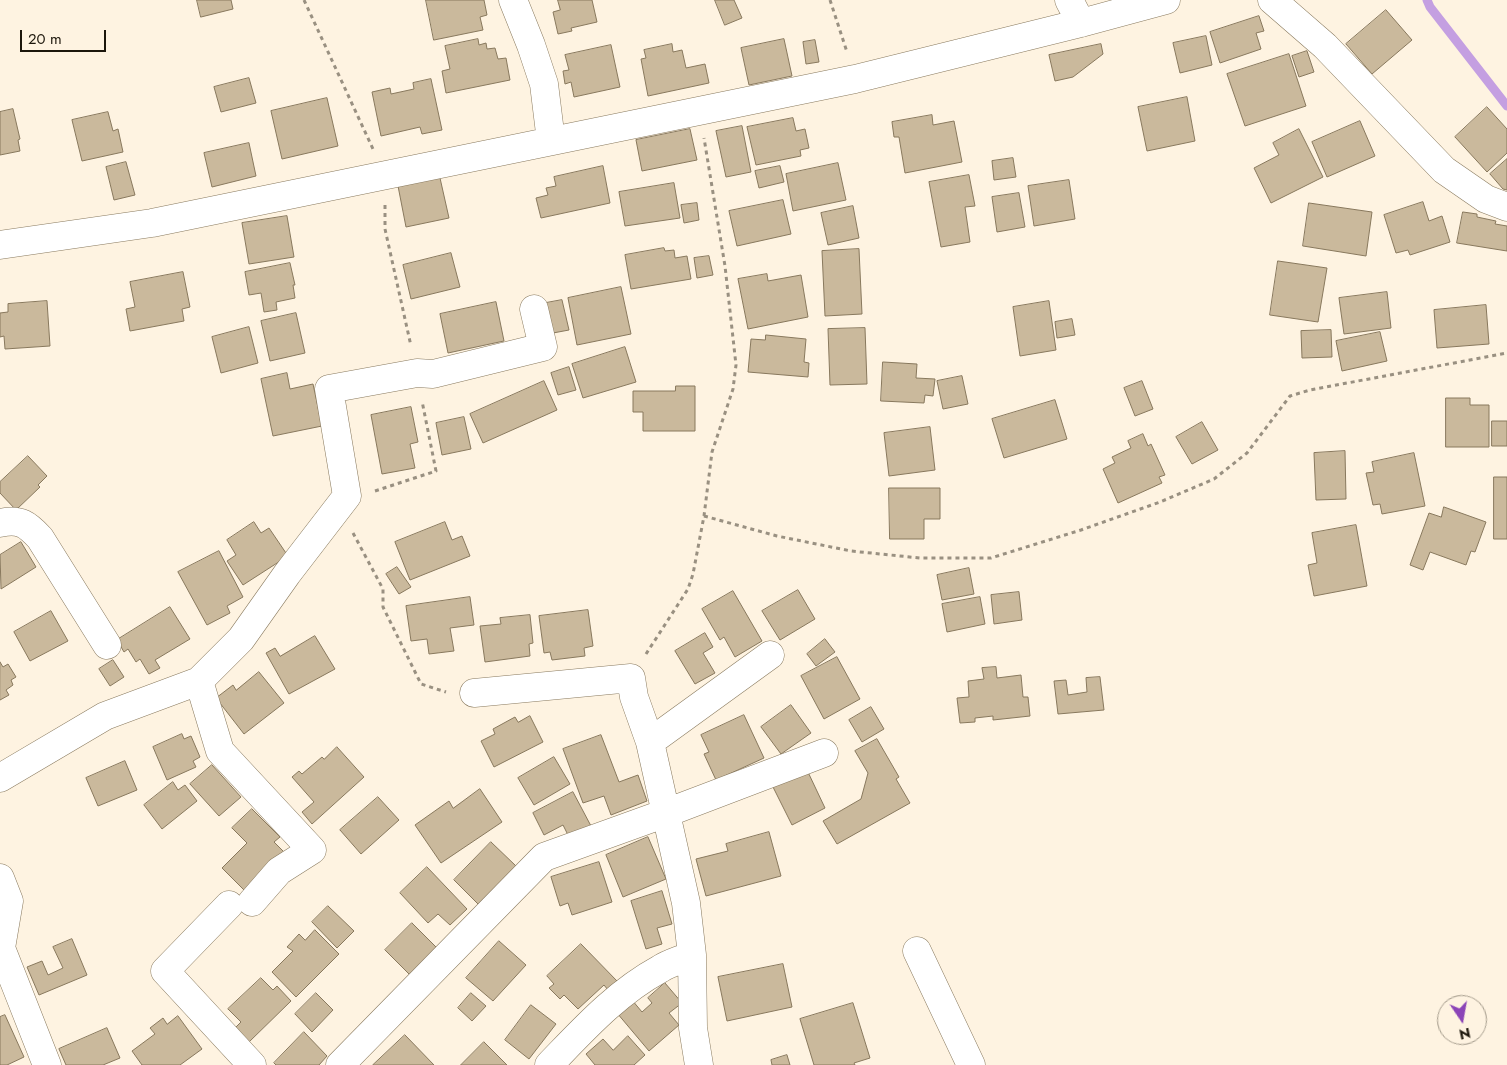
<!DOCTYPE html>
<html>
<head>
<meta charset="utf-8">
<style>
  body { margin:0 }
  #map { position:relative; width:1507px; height:1065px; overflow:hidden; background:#fef3e1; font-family:Jost,sans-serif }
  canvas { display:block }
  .north { position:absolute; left:1437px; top:995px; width:50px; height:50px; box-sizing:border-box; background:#fef3e1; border:1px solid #a49b8b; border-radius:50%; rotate:168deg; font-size:14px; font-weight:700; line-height:20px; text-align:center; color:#1c160b }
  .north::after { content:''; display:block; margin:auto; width:18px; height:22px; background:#8b44b7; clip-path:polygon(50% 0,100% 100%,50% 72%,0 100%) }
  .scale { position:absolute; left:20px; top:30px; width:86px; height:22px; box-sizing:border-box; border:2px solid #1c160b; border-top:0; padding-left:6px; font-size:15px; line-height:18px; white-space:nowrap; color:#1c160b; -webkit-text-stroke:4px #fef3e1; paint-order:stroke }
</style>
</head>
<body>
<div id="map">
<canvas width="1507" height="1065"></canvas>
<div class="north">N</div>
<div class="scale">20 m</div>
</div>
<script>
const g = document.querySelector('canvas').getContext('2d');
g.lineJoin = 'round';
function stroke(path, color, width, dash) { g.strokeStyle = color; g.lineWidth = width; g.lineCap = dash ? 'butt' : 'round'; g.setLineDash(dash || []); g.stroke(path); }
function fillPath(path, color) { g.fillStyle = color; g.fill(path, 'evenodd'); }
const stream = new Path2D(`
  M1427,0L1430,7L1507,106`);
const building = new Path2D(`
  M197,0H231L233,9L201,17Z
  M426,0H484L487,15L480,17L483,30L434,40Z
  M558,0H592L597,22L571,28L572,31L558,34L553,12L560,10Z
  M715,0H734L742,18L725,25Z
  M1386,10L1412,40L1372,74L1346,44Z
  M1259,16L1264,31L1256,33L1261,49L1220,63L1210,32Z
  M1206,36L1212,65L1180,73L1173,43Z
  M478,39L479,45L486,43L487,49L495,48L498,59L506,58L510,80L446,93L442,71L450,69L445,46Z
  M784,39L792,76L749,85L741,48Z
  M815,40L819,62L806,64L803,42Z
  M672,44L673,52L682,50L686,68L705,64L709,83L648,96L641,59L646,58L644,50Z
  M1101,44L1103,54L1073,77L1055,81L1049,55Z
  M611,45L620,87L574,97L571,82L565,84L563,71L569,70L565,55Z
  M1307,51L1314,72L1299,77L1292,56Z
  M1289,54L1306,106L1245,126L1227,74Z
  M249,78L256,103L221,112L214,87Z
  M431,79L442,130L422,134L420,127L381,136L372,92L390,88L391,94L414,89L413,83Z
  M1187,97L1195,141L1147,151L1138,107Z
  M327,98L338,146L282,159L271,111Z
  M1487,107L1507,129V153L1487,172L1455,137Z
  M13,109L20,139L18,140L20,151L0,155V112Z
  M108,112L113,131L118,129L123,152L82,161L72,120Z
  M932,115L933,125L954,121L962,162L905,173L899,137H894L892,122Z
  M793,118L796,131L805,129L809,148L800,150L801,156L756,165L747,127Z
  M1360,121L1375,156L1327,177L1312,142Z
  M742,126L751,172L726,177L716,131Z
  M690,129L697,160L642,171L636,140Z
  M1299,129L1323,177L1271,203L1254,168L1279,155L1273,143Z
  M249,143L256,176L212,187L204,153Z
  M1013,158L1016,177L994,180L992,161Z
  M1507,159V190L1503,189L1490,174Z
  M126,162L135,195L114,200L106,167Z
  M838,163L846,200L793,211L786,174Z
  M603,166L610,203L541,218L536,198L548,195L546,188L556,186L554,177Z
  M780,166L784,182L759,188L755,171Z
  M969,175L975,206L965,207L970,242L941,247L929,182Z
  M440,178L449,218L406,227L398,186Z
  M1069,180L1075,219L1034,226L1028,186Z
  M674,183L680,218L625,226L619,192Z
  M1019,193L1025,227L997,232L992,197Z
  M783,200L791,234L737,246L729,211Z
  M1423,202L1429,221L1442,216L1450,242L1410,255L1408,250L1396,253L1384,215Z
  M697,203L699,220L684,223L681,205Z
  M1309,203L1372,212L1366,256L1303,246Z
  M853,206L859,238L828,245L821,213Z
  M1463,212L1477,214V217L1496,221L1495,224L1507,226V251L1457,243Z
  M287,216L294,257L249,264L242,223Z
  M664,248L665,251L674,250L675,258L687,256L691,279L631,289L625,255Z
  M859,249L862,314L825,316L822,251Z
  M451,253L460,287L411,299L403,265Z
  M709,256L713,275L697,278L694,258Z
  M1278,261L1327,268L1318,322L1270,315Z
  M290,263L295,285H293L295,298L276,302L277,310L264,312L261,293L249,295L245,272Z
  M183,272L190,307L182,309L184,321L130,331L126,309L135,307L130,282Z
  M767,274L768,281L801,275L808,317L748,329L738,279Z
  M621,287L631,334L577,345L568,298Z
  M1387,292L1391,328L1344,334L1339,298Z
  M562,300L569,330L553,333L546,303Z
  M47,301L50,346L5,349L4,336L0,337V313L8,312V304Z
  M1049,301L1056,350L1020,356L1013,307Z
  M496,302L504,341L448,353L440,314Z
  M1486,305L1489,344L1437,348L1434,310Z
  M296,313L305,353L270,361L261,321Z
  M1072,319L1075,335L1057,338L1055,322Z
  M249,327L258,363L221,373L212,337Z
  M865,328L867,384L830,385L828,329Z
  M1331,330L1332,357L1302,358L1301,331Z
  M1380,332L1387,361L1342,371L1336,341Z
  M766,335L806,339L804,362L809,363L808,377L748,372L751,339L765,340Z
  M625,347L636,382L583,398L572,364Z
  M883,362L917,364L916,378L935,379L933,396L925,395L924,403L881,401Z
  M569,367L576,390L558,395L551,373Z
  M287,373L290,389L313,384L322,426L273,436L261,379Z
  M962,376L968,404L943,409L937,381Z
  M544,381L557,410L483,443L470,414Z
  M1142,381L1153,409L1135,416L1124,388Z
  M676,386H695V431H643V412H633V391H675Z
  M1446,398H1470V405H1489V447H1446Z
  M1055,400L1067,439L1004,458L992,419Z
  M411,407L418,442L410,444L415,468L382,474L371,415Z
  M464,417L471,449L442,455L436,423Z
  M1492,421H1507V446H1492Z
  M1202,422L1218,450L1192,464L1176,437Z
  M930,427L935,470L889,476L884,433Z
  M1143,434L1148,446L1151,444L1165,475L1159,477L1162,483L1118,503L1103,469L1115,463L1112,457L1131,448L1128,441Z
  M1345,451L1346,499L1316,500L1314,453Z
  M1414,453L1425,506L1382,514L1380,504L1373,505L1366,473L1374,472L1372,462Z
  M28,456L47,476L38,485L40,487L16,510L0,493V482Z
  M1494,477H1507V539H1494Z
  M889,488H940V519H924V539H890Z
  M1444,507L1486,522L1475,552L1471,551L1466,565L1430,552L1423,570L1410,565L1429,513L1441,517Z
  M254,522L261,533L269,528L288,556L243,585L227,561L236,555L227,540Z
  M445,522L452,540L462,536L470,556L410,580L395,542Z
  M1356,525L1367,586L1314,596L1308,565L1317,563L1312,533Z
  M21,542L36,567L1,589L0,555Z
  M219,551L243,597L227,606L230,613L207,625L178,572Z
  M397,567L411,587L399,594L386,574Z
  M969,568L974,594L942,600L937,575Z
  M798,590L815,619L780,640L762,611Z
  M733,591L762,641L735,657L724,637L720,640L702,609Z
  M1019,592L1022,620L994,624L991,595Z
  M470,597L474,625L450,628L454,651L429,654L427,639L411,641L406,606Z
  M980,597L985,624L947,632L942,604Z
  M170,607L190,639L155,660L160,668L149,674L140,659L136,662L128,649L124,652L117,640Z
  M588,610L593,646L584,648L585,656L552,660L550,652L544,653L539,616Z
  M51,611L68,641L30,661L14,632Z
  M530,615L533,643L529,644L530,656L485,662L480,626L501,624L500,618Z
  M705,633L713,647L703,653L715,673L695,684L675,651Z
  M315,636L335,669L289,694L266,653L275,648L280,656Z
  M825,639L835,652L816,666L807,654Z
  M837,657L860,699L824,719L801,676Z
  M113,660L124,677L110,686L99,669Z
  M0,662L3,667L8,664L16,677L11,680L13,685L6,690L9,695L0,700Z
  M996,667L997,678L1021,675L1023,697H1028L1030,716L993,720V716L975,718V722L960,723L957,698L969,697L968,681L984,679L982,668Z
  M259,672L284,703L244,734L216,698L233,685L236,690Z
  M1100,677L1104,710L1058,714L1054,681L1066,680L1068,695L1087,692L1086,678Z
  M791,705L811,733L781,754L761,727Z
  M871,707L884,729L862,742L849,720Z
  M744,715L764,758L716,780L704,754L709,752L701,735Z
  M530,716L543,742L494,767L481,741L495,734L493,729L515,717L518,722Z
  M182,734L184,739L191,736L200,757L193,761L196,767L167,780L153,747Z
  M601,735L619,782L638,775L647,801L611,815L604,796L583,803L563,749Z
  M877,739L899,777L896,779L910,803L837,844L823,821L861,799L868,773L855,751Z
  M337,747L364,777L312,824L302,812L314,802L292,777L299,771L302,774L322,757L324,759Z
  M554,757L570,784L534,805L518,778Z
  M125,761L137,790L98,806L86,778Z
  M212,765L241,797L219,816L190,784Z
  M807,770L825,808L792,825L773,787Z
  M173,782L178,790L185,785L197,801L162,829L144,805Z
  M480,789L502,822L441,863L415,825L449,801L453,808Z
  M573,792L591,826L569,837L563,825L544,835L533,813Z
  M378,797L399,820L361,854L340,830Z
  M252,809L280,837L274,842L284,852L244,890L222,868L247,843L232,828Z
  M769,832L781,876L706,896L696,859L728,851L726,844Z
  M648,837L666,879L623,897L606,855Z
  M491,842L516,866L478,904L454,880Z
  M599,862L612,902L572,915L568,903L560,906L551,877Z
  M427,867L467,909L450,925L438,914L428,923L400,893Z
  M662,891L672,924L657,928L662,944L646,949L631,901Z
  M328,906L354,931L337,948L312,922Z
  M412,923L437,948L410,975L385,950Z
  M315,930L339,954L296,997L272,972L293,951L287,947L299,934L305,940Z
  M72,939L87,975L39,995L27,967L42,961L48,975L63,968L53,947Z
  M499,941L526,965L493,1001L466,978Z
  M581,944L617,981L608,990L604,985L578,1009L564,995L560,999L549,988L554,984L547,976Z
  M783,964L792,1007L727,1021L718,977Z
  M261,978L273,990L277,986L291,1001L249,1042L235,1028L241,1022L228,1009Z
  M665,983L682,1003L669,1013L679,1025L649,1051L617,1013L632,1000L642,1012L652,1003L648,998Z
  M316,993L333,1010L312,1032L295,1014Z
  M471,993L486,1006L472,1021L458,1008Z
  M853,1003L870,1058L854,1063L855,1065H814L800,1019Z
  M531,1005L556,1024L529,1059L505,1040Z
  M5,1015L24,1057L7,1065H0V1017Z
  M178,1016L202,1049L180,1065H142L132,1051L155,1034L150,1028L163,1018L167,1024Z
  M107,1028L120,1058L103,1065H66L59,1049Z
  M304,1032L327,1056L319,1065H276L274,1063Z
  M405,1035L434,1065H373Z
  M628,1036L645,1055L634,1065H595L586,1054L603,1039L613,1050Z
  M484,1042L507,1065H461Z
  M787,1055L790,1065H772L771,1060Z`);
const path = new Path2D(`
  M304,0L373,149
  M830,0L847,52
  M385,205V229L411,346
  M375,491L436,471L422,401
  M704,516L777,536L851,551L920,558H991L1081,530L1160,502L1214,479L1247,453L1290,396L1310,390L1507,353
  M353,533L383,589V607L421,684L446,692
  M646,654L688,589L693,574L704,516L712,452L733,389L736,365L725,266L704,138`);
const minor = new Path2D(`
  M513,0L531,45L544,84L551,141
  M1069,0L1081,23
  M1272,0L1325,46L1444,170L1486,199L1507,207
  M0,245L152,223L855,79L1081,23L1166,0
  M0,523C20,518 28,525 40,538L107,645
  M199,681L220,751L312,850L279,871L252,902
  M474,693L631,678L634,697L650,742L686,903L692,955L693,1028L699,1065
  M650,742L770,655
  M0,778L105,716L199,681L241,639L287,574L347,496L329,389L417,373L433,374L543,347L534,309
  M0,878L9,901L1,948L47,1065
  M229,905L165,971L252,1065
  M917,951L971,1065
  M340,1065L544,857L666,813L824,753
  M549,1065C583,1030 616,993 660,969C669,963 681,960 692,955`);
stroke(stream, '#c49fe1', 9);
fillPath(building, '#cab99c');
stroke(building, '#88785d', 1);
stroke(minor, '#897a5f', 29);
stroke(path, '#999081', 3, [4, 4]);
stroke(minor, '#fff', 28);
</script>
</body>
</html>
